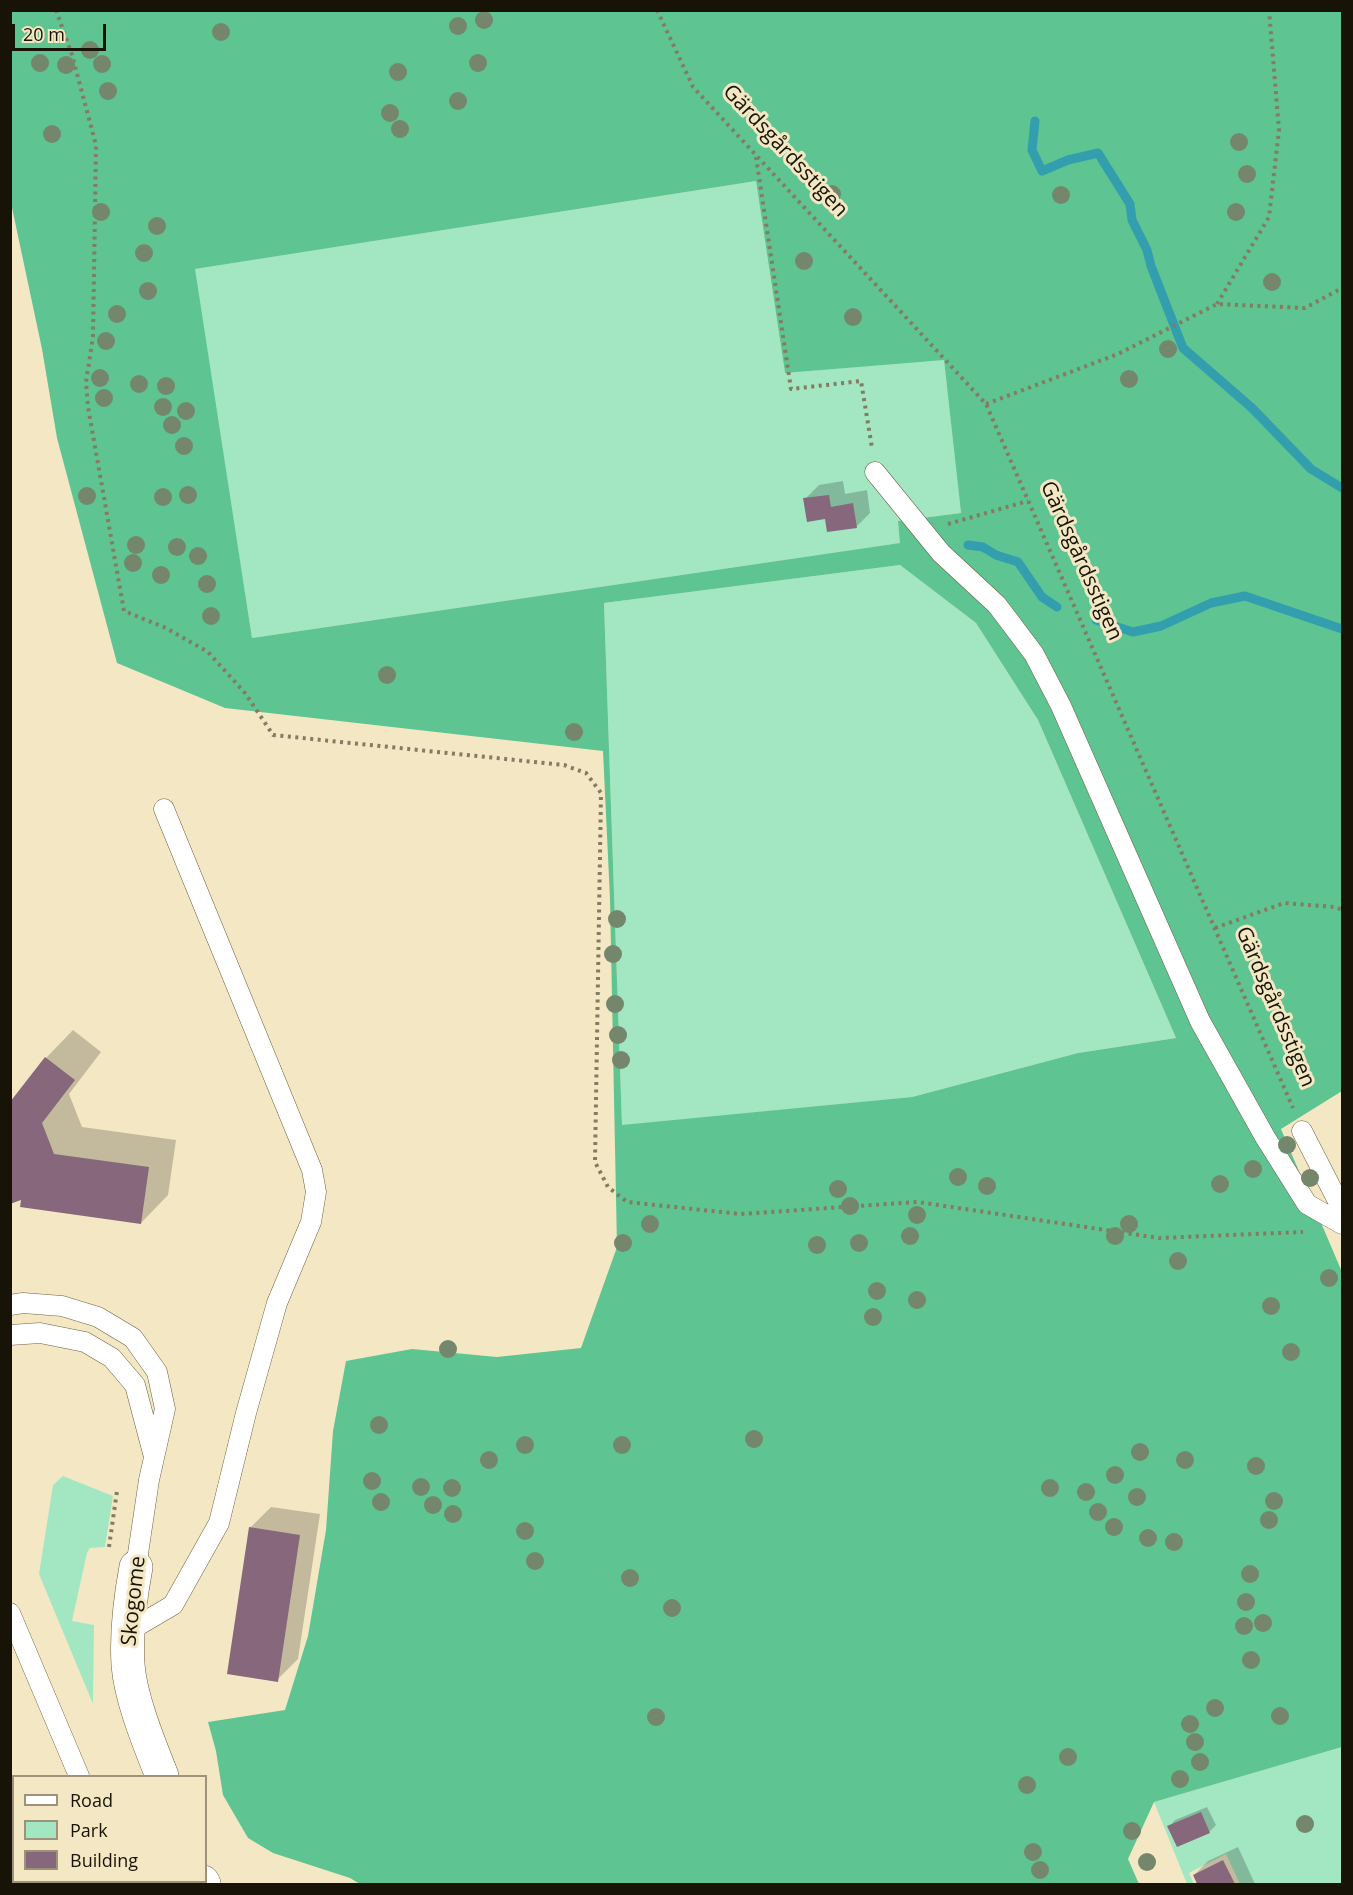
<!DOCTYPE html>
<html>
<head>
<meta charset="utf-8">
<style>
  body { margin:0 }
  #map { position:relative; width:1353px; height:1895px; overflow:hidden; background:#f4e8c4; font-family:"Open Sans",sans-serif }
  canvas { display:block }
  .frame { position:absolute; inset:0; border:12px solid #171306; pointer-events:none }
  .legend { position:absolute; left:12px; top:1775px; width:195px; height:108px; box-sizing:border-box; background:#f4e8c4; border:2px solid #9c9378; margin:0; padding:8px 10px; list-style:none; font-size:18px; color:#171306 }
  .legend li { display:flex; align-items:center; gap:12px; height:30px }
  .legend b { width:30px; border:2px solid #9c9378 }
  .scale { position:absolute; left:12px; top:24px; width:94px; height:27px; box-sizing:border-box; border:3px solid #171306; border-top:0; padding-left:8px; font-size:18px; line-height:21px; white-space:nowrap; color:#171306; -webkit-text-stroke:4px #f4e8c4; paint-order:stroke }
</style>
</head>
<body>
<div id="map">
<canvas width="1353" height="1895"></canvas>
<div class="frame"></div>
<ul class="legend">
<li><b style="height:8px;background:#fff"></b>Road</li>
<li><b style="height:16px;background:#a3e7c2"></b>Park</li>
<li><b style="height:16px;background:#86677c"></b>Building</li>
</ul>
<div class="scale">20 m</div>
</div>
<script>
const g = document.querySelector('canvas').getContext('2d');
g.lineJoin = 'round';
function fillPath(path, color) { g.fillStyle = color; g.fill(path, 'evenodd'); }
function stroke(path, color, width, dash) { g.strokeStyle = color; g.lineWidth = width; g.lineCap = dash ? 'butt' : 'round'; g.setLineDash(dash || []); g.stroke(path); }
function drawText(font, color, halo, rows, align = 'center') {
  g.font = font + ' "Open Sans",sans-serif'; g.lineWidth = 6; g.setLineDash([]); g.textBaseline = 'middle'; g.strokeStyle = halo; g.fillStyle = color; for (const [text, x, y, turn = 0] of rows) {
    g.save(); g.translate(x, y); g.rotate((+turn || 0) * Math.PI / 180); g.textAlign = isNaN(turn) ? turn : align; if (halo) g.strokeText(text, 0, 0); g.fillText(text, 0, 0); g.restore();
  }
}
const green = new Path2D(`
  M756,181L785,373L944,359L961,513L898,521L901,543L252,638L194,269Z
  M900,565L976,623L1038,720L1176,1038L1078,1053L912,1097L622,1126L604,603Z
  M63,1476L113,1496L105,1547L90,1548L87,1553L72,1621L94,1625L93,1704L39,1574L53,1485Z
  M1342,1747V1884H1240L1226,1854L1189,1873L1194,1884H1187L1154,1802Z`);
const forest = new Path2D(`
  M10,11H1342V1091L1281,1129L1342,1272V1747L1154,1802L1128,1859L1139,1884H360L350,1878L273,1853L248,1838L223,1795L216,1751L208,1722L285,1710L308,1636L326,1530L333,1431L346,1361L412,1349L497,1357L581,1348L617,1247L610,899L603,751L225,708L117,663L57,438L42,349L11,203ZM756,181L785,373L944,360L961,513L898,521L900,543L252,638L195,269ZM900,565L976,623L1038,720L1176,1038L1078,1053L912,1097L622,1125L604,603Z`);
const shadow = new Path2D(`
  M843,481L845,494L867,490L870,513L856,527L826,518L805,499L819,485Z
  M73,1030L101,1052L69,1094L82,1127L176,1140L168,1195L141,1223L22,1206L46,1058Z
  M271,1507L320,1514L298,1659L277,1680L250,1528Z
  M1207,1807L1216,1825L1209,1832L1169,1827L1175,1820Z
  M10,1844L14,1851V1882H26L27,1884H10Z
  M1238,1847L1255,1884H1199L1194,1875L1208,1861Z`);
const stream = new Path2D(`
  M1035,121L1032,150L1042,171L1068,160L1098,153L1130,204L1132,220L1147,250L1151,266L1183,348L1252,408L1311,469L1342,488
  M968,545L983,547L996,555L1018,562L1042,597L1057,607
  M1096,620L1133,632L1161,626L1211,603L1245,596L1342,629`);
const building = new Path2D(`
  M829,495L831,507L853,503L857,528L827,532L825,519L807,522L803,498Z
  M45,1057L75,1080L42,1123L54,1154L149,1167L141,1224L20,1207L21,1200L10,1204V1102Z
  M249,1527L300,1535L278,1682L227,1674Z
  M1201,1812L1210,1833L1177,1847L1167,1826Z
  M1223,1860L1235,1884H1197L1193,1875Z`);
const path = new Path2D(`
  M56,10L72,55L96,145L93,337L86,382L88,407L124,611L166,628L208,652L245,693L273,735L564,765L586,773L601,793L595,1162L608,1187L627,1202L740,1214L918,1202L1159,1238L1303,1232
  M657,10L693,87L986,404L1293,1108
  M756,157L791,389L861,381L872,448
  M1217,304L1269,217L1279,130L1269,10
  M986,404L1118,354L1217,304L1305,308L1342,288
  M948,524L1028,501
  M1215,928L1284,903L1335,907L1342,910
  M109,1547L117,1491`);
const service = new Path2D(`
  M875,472L941,553L997,605L1034,654L1061,706L1200,1021L1265,1137L1307,1204L1342,1224
  M1302,1131L1342,1209
  M10,1305L23,1303L62,1306L98,1317L133,1338L157,1372L165,1409L149,1480L136,1567
  M10,1335L40,1333L85,1342L112,1358L135,1385L153,1453
  M10,1613L79,1776
  M127,1632L173,1605L219,1523L246,1413L277,1303L311,1222L316,1192L312,1170L164,809
  M122,1882L123,1884`);
const minor = new Path2D(`
  M136,1567C130,1599 126,1632 128,1665C131,1700 149,1743 162,1776
  M203,1882L204,1884`);
const trees = [
  [484,20],
  [458,26],
  [221,32],
  [90,50],
  [40,63],
  [478,63],
  [102,64],
  [66,65],
  [398,72],
  [108,91],
  [458,101],
  [390,113],
  [400,129],
  [52,134],
  [1239,142],
  [1247,174],
  [832,194],
  [1061,195],
  [101,212],
  [1236,212],
  [157,226],
  [144,253],
  [804,261],
  [1272,282],
  [148,291],
  [117,314],
  [853,317],
  [106,341],
  [1168,349],
  [100,378],
  [1129,379],
  [139,384],
  [166,386],
  [104,398],
  [163,407],
  [186,411],
  [172,425],
  [184,446],
  [188,495],
  [87,496],
  [163,497],
  [136,545],
  [177,547],
  [198,556],
  [133,563],
  [161,575],
  [207,584],
  [211,616],
  [387,675],
  [574,732],
  [617,919],
  [613,954],
  [615,1004],
  [618,1035],
  [621,1060],
  [1287,1145],
  [1253,1169],
  [958,1177],
  [1310,1178],
  [1220,1184],
  [987,1186],
  [838,1189],
  [850,1206],
  [917,1215],
  [650,1224],
  [1129,1224],
  [910,1236],
  [1115,1236],
  [623,1243],
  [859,1243],
  [817,1245],
  [1178,1261],
  [1329,1278],
  [877,1291],
  [917,1300],
  [1271,1306],
  [873,1317],
  [448,1349],
  [1291,1352],
  [379,1425],
  [754,1439],
  [525,1445],
  [622,1445],
  [1140,1452],
  [489,1460],
  [1185,1460],
  [1256,1466],
  [1115,1475],
  [372,1481],
  [421,1487],
  [452,1488],
  [1050,1488],
  [1086,1492],
  [1137,1497],
  [1274,1501],
  [381,1502],
  [433,1505],
  [1098,1512],
  [453,1514],
  [1269,1520],
  [1114,1527],
  [525,1531],
  [1148,1538],
  [1174,1542],
  [535,1561],
  [1250,1574],
  [630,1578],
  [1246,1602],
  [672,1608],
  [1263,1623],
  [1244,1626],
  [1251,1660],
  [1215,1708],
  [1280,1716],
  [656,1717],
  [1190,1724],
  [1195,1742],
  [1068,1757],
  [1200,1762],
  [1180,1779],
  [1027,1785],
  [1305,1824],
  [1132,1831],
  [1033,1852],
  [1147,1862],
  [1040,1870]
];
const streetNames = [
  ["Gärdsgårdsstigen",785,151,47],
  ["Gärdsgårdsstigen",1081,561,66],
  ["Gärdsgårdsstigen",1275,1007,67],
  ["Skogome",134,1601,-84]
];
fillPath(green, '#a3e7c2');
fillPath(forest, '#5ec492');
fillPath(shadow, '#0003');
stroke(stream, '#339fae', 9);
fillPath(building, '#86677c');
stroke(service, '#6b6140', 21);
stroke(minor, '#6b6140', 34);
stroke(path, '#837b63', 4, [3, 4.5]);
stroke(service, '#fff', 20);
stroke(minor, '#fff', 33);
g.fillStyle = '#74876c';
for (const [x, y] of trees) { g.beginPath(); g.arc(x, y, 9, 0, 2 * Math.PI); g.fill(); }
drawText('21px', '#171306', '#f4e8c4', streetNames);
</script>
</body>
</html>
